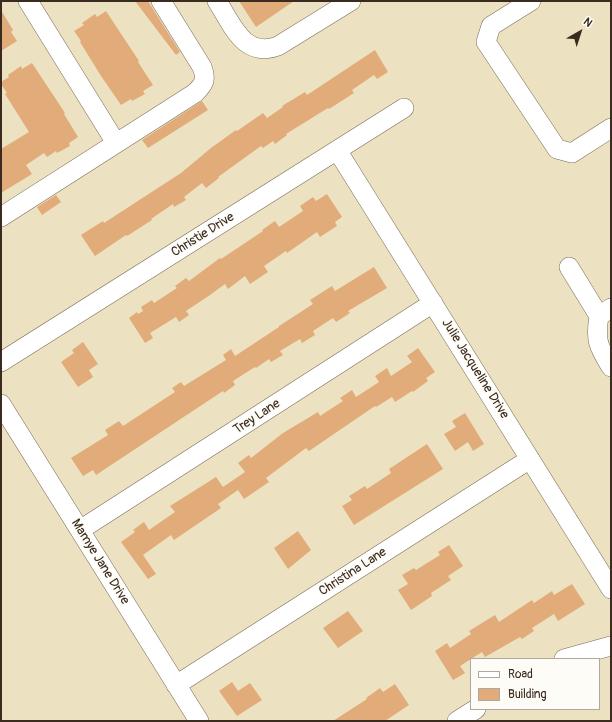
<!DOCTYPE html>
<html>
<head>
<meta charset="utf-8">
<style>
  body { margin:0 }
  #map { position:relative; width:612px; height:722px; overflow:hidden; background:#ece2c1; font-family:Pangolin,sans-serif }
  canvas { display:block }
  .frame { position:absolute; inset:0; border:2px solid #3b2a1e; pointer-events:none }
  .legend { position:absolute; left:470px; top:658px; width:130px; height:52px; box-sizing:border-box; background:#fdfcf7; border:1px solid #afa8a0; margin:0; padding:5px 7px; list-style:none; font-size:12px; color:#3b2a1e }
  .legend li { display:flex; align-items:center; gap:8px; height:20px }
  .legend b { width:20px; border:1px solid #afa8a0 }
  .north { position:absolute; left:560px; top:12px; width:40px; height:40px; -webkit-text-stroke:3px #fdfcf7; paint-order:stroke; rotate:39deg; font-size:11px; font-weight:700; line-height:16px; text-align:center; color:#3b2a1e }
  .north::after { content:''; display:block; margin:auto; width:14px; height:18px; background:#3b2a1e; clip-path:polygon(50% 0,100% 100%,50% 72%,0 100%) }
</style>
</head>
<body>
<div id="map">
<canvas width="612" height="722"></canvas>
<div class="frame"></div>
<ul class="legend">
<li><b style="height:5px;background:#fff"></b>Road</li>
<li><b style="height:11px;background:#e1ac79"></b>Building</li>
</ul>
<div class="north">N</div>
</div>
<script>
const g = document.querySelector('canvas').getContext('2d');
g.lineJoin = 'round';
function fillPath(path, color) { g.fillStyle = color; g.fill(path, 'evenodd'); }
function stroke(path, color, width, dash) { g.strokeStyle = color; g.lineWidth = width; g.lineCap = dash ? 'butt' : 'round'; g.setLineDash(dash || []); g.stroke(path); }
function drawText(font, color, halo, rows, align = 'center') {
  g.font = font + ' Pangolin,sans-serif'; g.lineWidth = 4; g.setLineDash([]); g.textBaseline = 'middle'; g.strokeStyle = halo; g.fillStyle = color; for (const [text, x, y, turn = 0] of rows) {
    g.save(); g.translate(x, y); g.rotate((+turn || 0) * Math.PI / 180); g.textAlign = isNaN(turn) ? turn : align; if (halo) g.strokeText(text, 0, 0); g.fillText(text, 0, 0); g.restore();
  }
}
const building = new Path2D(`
  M135,1H148L180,52L176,55Z
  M239,1H294L256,27Z
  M1,10L13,30L11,32L17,41L1,51Z
  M106,11L139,61L138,62L153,85L143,91L145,94L132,101L131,99L121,105L101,76L80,42L81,41L74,31L84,25L82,23L95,14L97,17Z
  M375,50L388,72L377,79L374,75L352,90L354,93L329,109L328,108L286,134L287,135L275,144L273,141L263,148L261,146L218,177L219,178L206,188L202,183L184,197L186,200L174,207L173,204L151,219L152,220L127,236L126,235L95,256L81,235L103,221L104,223L181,173L211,148L236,130L237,131L263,113L267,118L283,107L282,106L305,92L307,95Z
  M32,63L65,113L64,114L78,137L69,143L70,146L57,153L56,151L47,157L44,153L26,165L32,174L1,193V149L29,132L5,94L7,93L1,84V82L9,77L8,75L21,66L22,69Z
  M202,101L208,110L148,148L142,140Z
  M327,194L342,217L335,222L337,226L320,237L317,232L287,253L286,251L264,266L268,272L250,284L245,276L228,289L225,284L210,295L186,311L189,315L179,322L176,317L150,333L153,338L145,343L129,318L137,312L138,314L143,311L141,307L152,300L154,303L177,288L175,286L186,278L189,281L220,258L221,259L263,231L262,230L275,221L279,227L303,211L300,206L313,197L316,201Z
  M56,195L61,202L42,215L37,207Z
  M374,267L387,288L348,311L350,313L336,322L333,318L313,331L315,335L302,343L300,339L280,351L283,355L271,362L269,359L256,368L255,367L233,381L235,385L224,393L223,391L96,475L93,470L83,476L71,458L108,435L105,430L119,421L123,426L175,392L172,388L181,382L184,386L226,360L223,355L231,349L235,356L279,327V326L313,304L310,300L332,286L335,291Z
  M83,342L98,364L89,370L93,377L78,387L61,362L74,353L72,350Z
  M418,348L435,372L426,378L428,381L413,392L412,391L395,402L392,397L376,407L375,406L309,451L306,448L266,478L269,482L244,499L238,490L218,504L221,508L174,540L171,535L143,555L156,574L148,579L121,542L135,532L133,530L144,522L149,530L175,512L170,506L216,477L223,487L245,472L238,463L249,455L251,458L283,433L318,412L320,416L343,401L340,398L352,390L356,397L379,382L375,376L387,368L391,376L412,362L407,356Z
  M465,413L484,444L473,451L468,442L455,451L444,434L456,427L452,421Z
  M427,444L443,469L354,525L342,506L352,500L349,496L365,486L367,489L391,473L389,469Z
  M298,531L311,550L288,569L274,548Z
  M449,545L463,566L448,576L451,580L431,593L432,596L411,610L398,590L408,584L402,575L414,568L416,570L440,555L438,552Z
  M572,584L585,604L558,621L554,614L532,628L534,631L522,639L520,637L485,657L482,652L460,666L465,673L453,680L435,651L447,643L450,648L471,634L469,631L495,615L499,622L532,600L534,603L552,591L554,595Z
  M348,611L363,631L338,648L323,628Z
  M232,682L238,691L250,683L262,700L237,716L219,691Z
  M395,684L409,705L385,721H333L367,699L366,698L380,688L383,692Z`);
const minor = new Path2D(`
  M28,1L116,143
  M217,1C232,24 244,59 278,46L351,1
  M531,1L491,26L486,42L557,149L572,153L611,128
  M337,150L611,589
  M1,217L195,93C204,84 207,80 202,67L161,1
  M569,267L599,316
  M611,308L599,316C595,340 598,346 611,367
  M1,362L404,108
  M1,404L199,721
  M80,530L433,303
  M564,659L611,646
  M176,685L530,459
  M457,721L476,709`);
const streetNames = [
  ["Christie Drive",203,235,-32],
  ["Julie Jacqueline Drive",475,369,58],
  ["Trey Lane",257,417,-33],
  ["Mamye Jane Drive",100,562,58],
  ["Christina Lane",353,572,-33]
];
fillPath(building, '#e1ac79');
stroke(minor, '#796a57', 20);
stroke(minor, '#fff', 19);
drawText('13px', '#3b2a1e', '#fdfcf7', streetNames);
</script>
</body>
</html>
